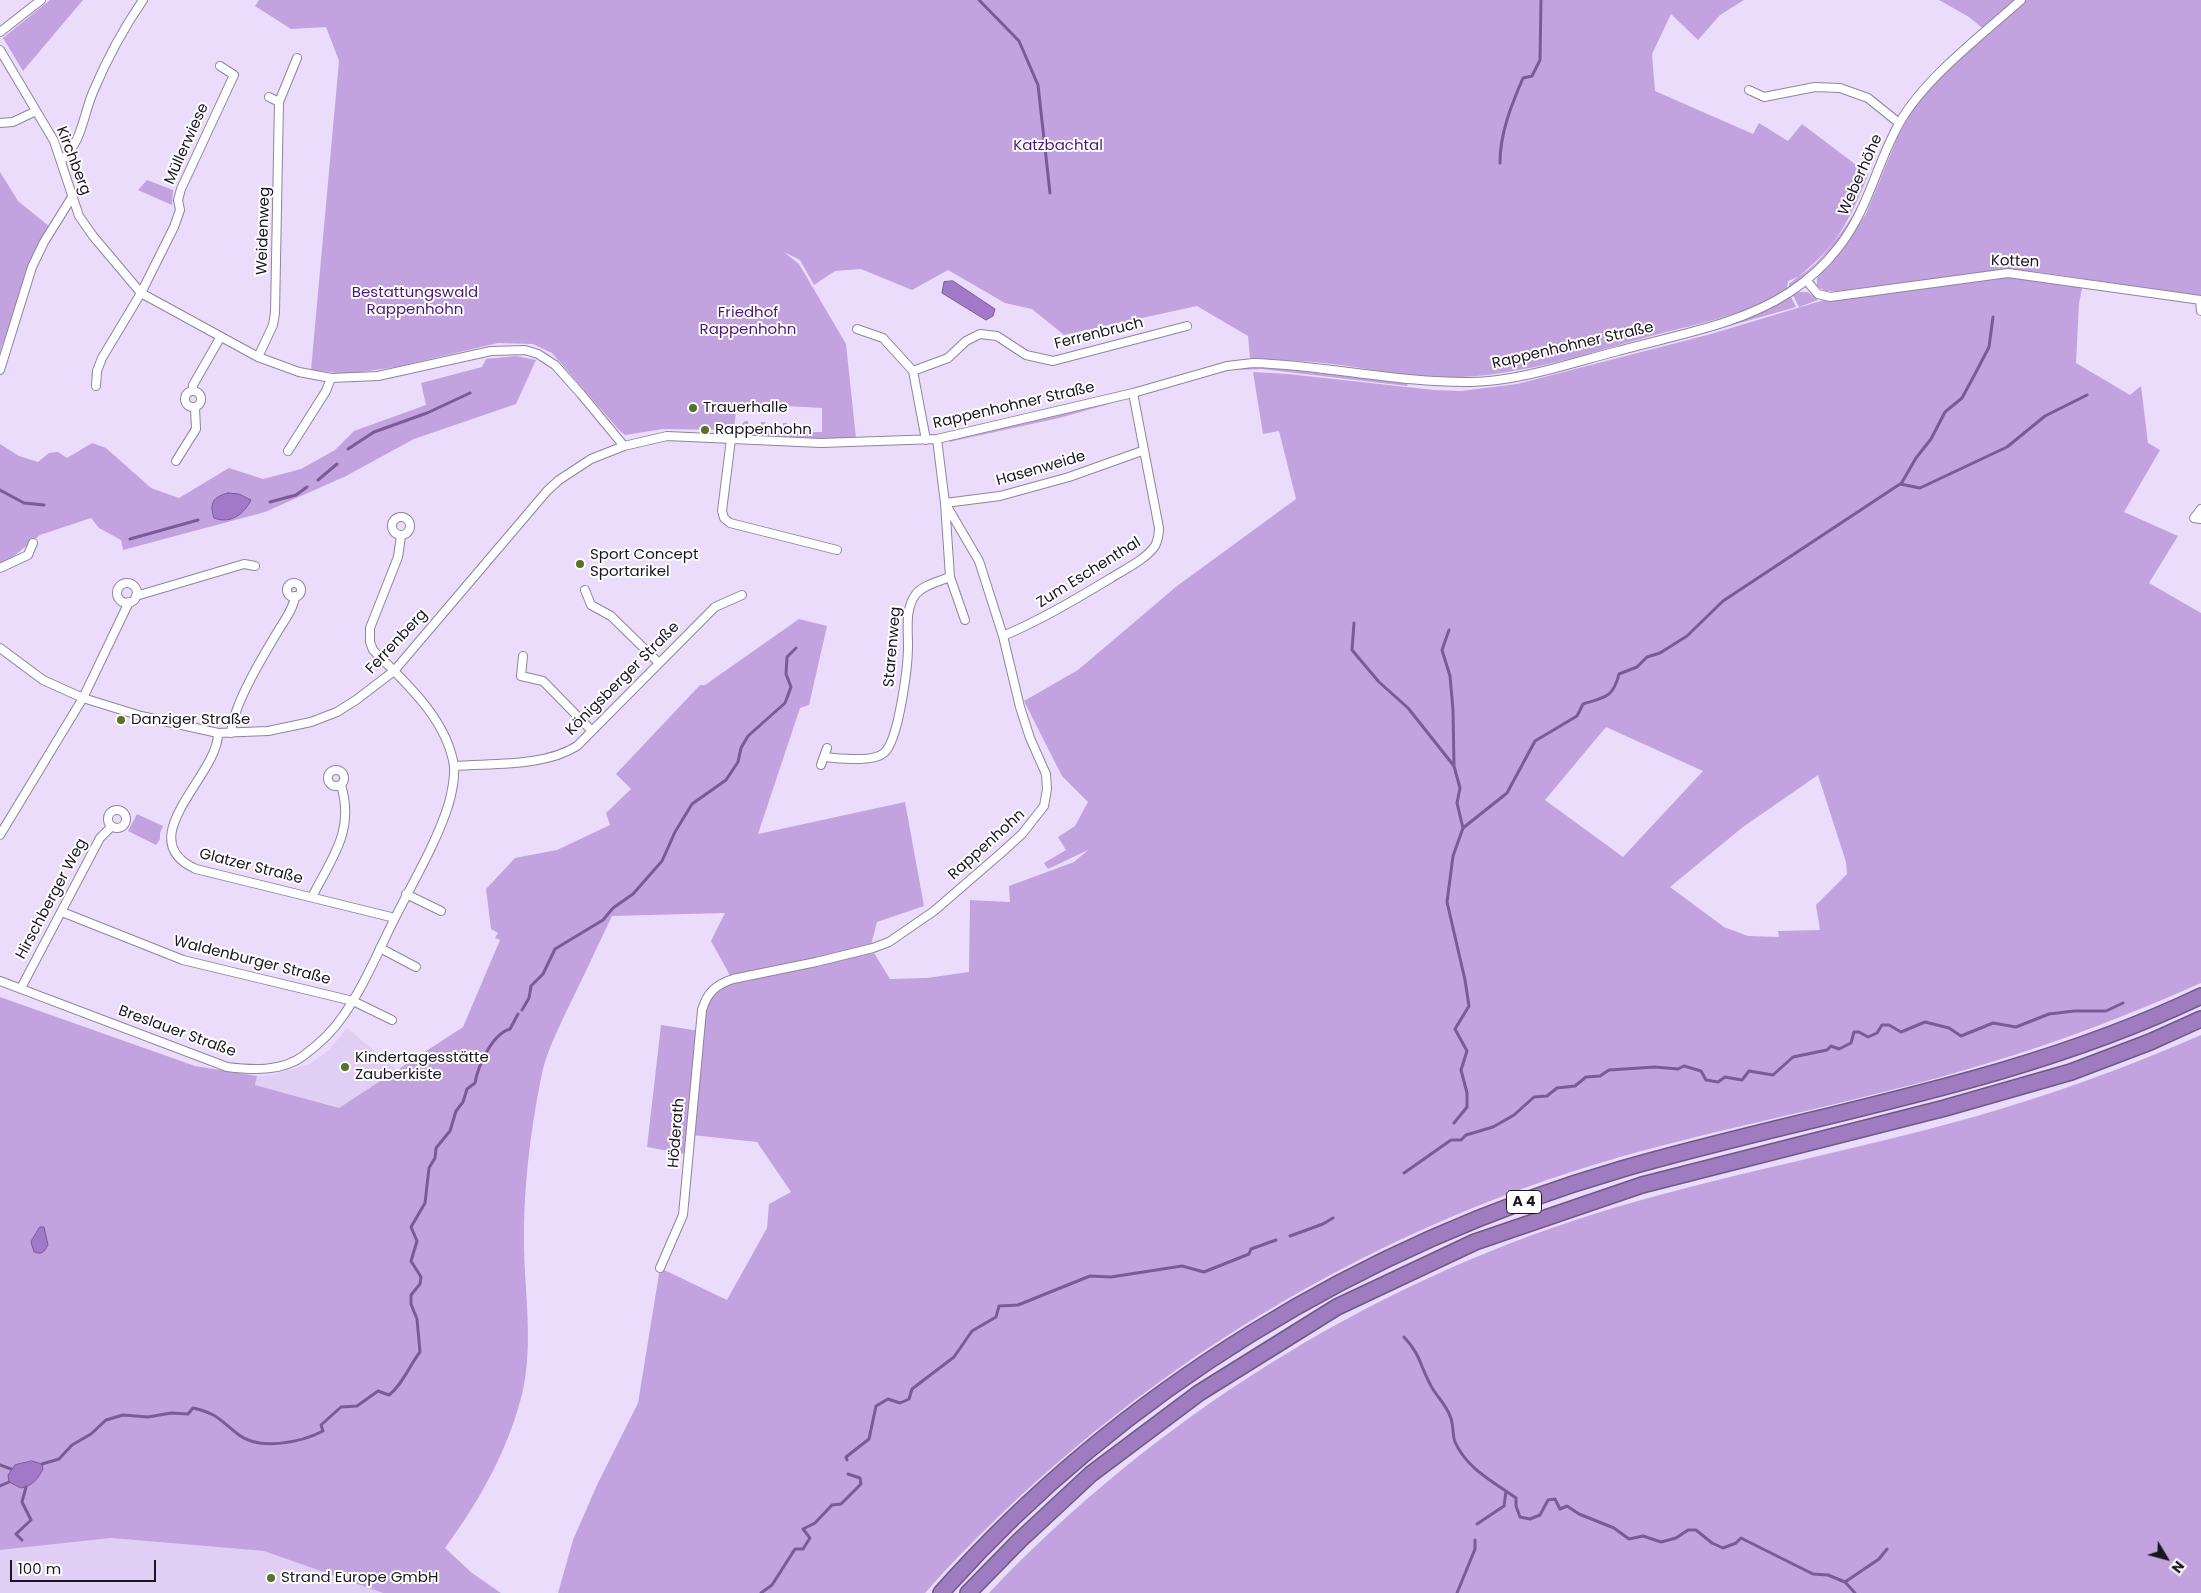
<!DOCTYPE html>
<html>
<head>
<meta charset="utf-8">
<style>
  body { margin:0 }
  #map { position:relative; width:2201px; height:1593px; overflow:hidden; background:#ebdcfc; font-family:Poppins,sans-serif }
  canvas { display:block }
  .north { position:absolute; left:2141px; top:1533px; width:50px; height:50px; -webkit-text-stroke:4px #fff; paint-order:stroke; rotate:127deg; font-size:14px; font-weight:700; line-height:20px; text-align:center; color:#1b1520 }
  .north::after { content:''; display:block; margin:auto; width:18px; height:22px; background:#1b1520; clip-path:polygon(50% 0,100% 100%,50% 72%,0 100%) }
  .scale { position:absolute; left:10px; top:1560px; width:146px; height:22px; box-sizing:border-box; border:2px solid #1b1520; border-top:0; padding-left:6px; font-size:15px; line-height:18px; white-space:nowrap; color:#1b1520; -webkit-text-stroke:4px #fff; paint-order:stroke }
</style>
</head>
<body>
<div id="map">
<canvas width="2201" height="1593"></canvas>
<div class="north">N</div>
<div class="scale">100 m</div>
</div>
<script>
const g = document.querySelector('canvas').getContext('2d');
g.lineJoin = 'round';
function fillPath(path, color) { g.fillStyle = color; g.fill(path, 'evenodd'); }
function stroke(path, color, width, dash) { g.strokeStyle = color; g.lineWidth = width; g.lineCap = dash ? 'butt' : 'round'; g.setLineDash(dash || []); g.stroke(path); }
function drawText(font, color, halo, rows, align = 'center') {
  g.font = font + ' Poppins,sans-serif'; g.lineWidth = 4; g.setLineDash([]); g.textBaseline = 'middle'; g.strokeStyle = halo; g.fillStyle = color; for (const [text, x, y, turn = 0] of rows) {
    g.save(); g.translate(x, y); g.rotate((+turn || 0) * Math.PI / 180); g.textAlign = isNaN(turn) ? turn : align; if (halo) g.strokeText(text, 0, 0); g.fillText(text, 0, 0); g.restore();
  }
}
const built = new Path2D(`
  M347,1028L398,1070L339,1108L255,1085L257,1076L272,1075L310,1064L330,1049Z
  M111,1538L264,1551L383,1593H0V1550Z`);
const green = new Path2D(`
  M50,0H83L23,71L3,38Z
  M259,0H1744L1720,15L1698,40L1671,14L1652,54L1655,91L1753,134L1759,123L1788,141L1802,124L1868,174C1856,209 1826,269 1788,281L1787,289C1747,315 1700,323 1655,335C1592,352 1527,374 1462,377C1421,379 1381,371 1341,365C1311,361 1280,360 1250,358L1248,336L1197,306L1064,335L1032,309L1005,303L948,270L912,290L861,269L835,271L814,285L800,260L784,252L799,264L846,344L856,438C832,438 757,443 740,431L741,425L745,421H748L749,430H761V422H765L766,430L783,431V423H787L788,431L803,432V424L807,425L808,432H822V408L766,405L765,413H736L734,427L727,430L663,429L625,435L619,430L552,353L533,344L498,343L396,367L348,374L311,370L339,61L326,27L291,29L255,6Z
  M1939,0H2201V296L2038,272L2003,270L1838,291H1825L1817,286V278L1842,249L1866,214L1898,136L1925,88L1986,31L1969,17Z
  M0,172L18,201L50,227L30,266L0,352Z
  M1871,178C1872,182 1868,190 1865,195C1849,234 1822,263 1789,288V284C1829,254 1852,224 1871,178Z
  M147,180L173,190L172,205L138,190Z
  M2004,277L2033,278L2079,285L2082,289L2079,303L2076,363L2130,395L2141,386L2148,443L2160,450L2124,512L2178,536L2149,583L2201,613V983C2131,1014 2059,1042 1985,1064C1865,1101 1741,1123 1620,1157C1353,1234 1111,1386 925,1593H558L573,1540L597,1485L638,1403L660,1268L727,1300L767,1228L769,1204L791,1192L757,1142L692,1135L690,1155L647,1147L661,1025L700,1031L706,997L732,979L711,941L725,913L612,916C597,947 583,978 568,1008C557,1032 546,1052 541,1078C530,1133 523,1192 524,1247C525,1295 533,1343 523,1390C509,1449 480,1500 445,1548L472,1573L501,1593H383L264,1551L111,1538L0,1550V997L195,1066L257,1076L255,1085L339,1108L463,1027L500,940L495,938L498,933L491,929L486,889L515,858L557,850L610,825L606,813L631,789L616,774L700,685H705L799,619L827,626L809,705L800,708L758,834L905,802L924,906L877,922L871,945L816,964L874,953L890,979L927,978L969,972L970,900L1010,902L1009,886L1074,862L1088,850L1048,869L1044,863L1066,850L1058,837L1075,826L1088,802L1062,776L1024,701L1078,670L1177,586L1296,499L1279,431L1263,434L1253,372L1288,374L1434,390L1461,391L1517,384L1711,334L1824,300ZM1606,727L1703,771L1623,857L1545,800ZM1818,775L1846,862L1847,874L1816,905L1820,930L1778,931L1779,937L1748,936L1724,927L1670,887L1743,827ZM32,1461L42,1464L8,1475L15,1465Z
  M1799,292H1808L1818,300L1799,307L1793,295Z
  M1791,297L1796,307L1715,330L1759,314Z
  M516,356L536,360L516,404L414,439L346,476L265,512L123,550L121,540L99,528L91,518L40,535L9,560L0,563V444L19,456L38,462L49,453L58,452L67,458L92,443L106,448L151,488L179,498L229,468L263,479L301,469L335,450L354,431L426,405L421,383L482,367L486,359Z
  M1263,367L1408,383L1407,386L1262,369L1234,370V368Z
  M1123,400L1059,418L949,442L950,440Z
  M137,814L163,826L160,833V839L156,845L128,831Z
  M2201,1035V1593H989C1154,1419 1365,1286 1594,1214C1720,1175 1850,1152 1977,1116C2053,1094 2128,1067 2201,1035Z`);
const water = new Path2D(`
  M953,281L995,309L993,316L986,320L942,293L944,282Z
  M228,493L239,494L251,500L250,502C242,516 229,524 214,518C209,503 213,497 228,493Z
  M40,1227H44L48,1245C44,1252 42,1255 34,1252L31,1242Z
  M32,1461L42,1464L43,1469C38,1479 32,1486 21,1488L9,1482L8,1475L15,1465Z`);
const stream = new Path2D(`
  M979,0L1019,41L1038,85L1050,193
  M1500,163C1500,133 1511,106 1523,78L1532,76L1540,60L1541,0
  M348,449L374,432L427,413L470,393
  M318,480L337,464
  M1901,484L1916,458L1931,439L1945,412L1962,398L1975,374L1989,347L1993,317
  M0,490L24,503L44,505
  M270,502L296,495L307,487
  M130,539L198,520
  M1354,623L1352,650L1379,682L1408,708L1454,766L1460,788L1457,803L1463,828
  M1449,630L1442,650L1450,676L1453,710L1454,765
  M522,1010L529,998L531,986L543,974L555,949L603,920L613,908L633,894L662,861L675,832L692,804L726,780L738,762L741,748L748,736L785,703L791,687L786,674L787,657L796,648
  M1454,1123L1467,1107V1093L1461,1070L1467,1051L1455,1029L1469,1006L1465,980L1447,902L1453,856L1463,828L1507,793L1535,741L1577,716L1583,704C1605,697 1613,698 1619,674L1637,667L1647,657L1660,653L1687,636L1723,601L1900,484L1920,488L2007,447L2045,416L2087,395
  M1404,1173L1451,1140H1461L1466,1135L1493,1127L1514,1115L1534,1097L1547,1096L1557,1088L1575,1086L1586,1077L1600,1076L1609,1070L1655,1067L1678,1069L1684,1066L1701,1071L1706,1080L1718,1082L1725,1077L1742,1080L1749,1071L1773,1075L1793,1057L1827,1050L1831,1046L1839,1049L1851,1043L1854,1032H1859L1868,1037L1877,1033L1882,1025H1889L1901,1032L1925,1022L1949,1028L1961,1036L1993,1023L2016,1027L2049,1014L2074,1011H2106L2123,1003
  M1290,1236L1323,1224L1333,1218
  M1404,1337C1420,1354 1420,1365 1430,1384C1435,1395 1446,1404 1450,1416C1454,1424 1452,1434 1455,1442C1467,1469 1494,1482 1516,1498V1506L1520,1517L1530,1519L1540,1515L1548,1500L1555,1499L1560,1509L1567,1506L1579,1514L1614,1528L1629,1539L1643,1536L1661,1542L1676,1538L1688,1530H1696L1712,1543L1723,1548L1736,1543L1741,1538L1813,1574L1828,1575L1845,1582L1855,1593
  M847,1460L846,1457L869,1439L876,1406L888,1399L900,1403L909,1399L912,1389L954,1357L972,1331L996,1317L999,1306L1018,1305L1090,1276L1111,1277L1182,1266L1204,1272L1249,1254L1251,1249L1276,1240
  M42,1464L59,1459L72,1445L91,1434L106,1420L123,1415L148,1417L171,1413L188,1414L193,1408C219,1414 219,1420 239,1435C260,1451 302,1442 323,1431L321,1425L341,1407L357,1406L378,1391L389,1395C403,1384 409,1366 420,1352L417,1319L411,1304V1295L420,1284L421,1277L411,1261L417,1241L411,1227L425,1203L429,1168L435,1158L436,1148L450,1131L456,1111L463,1102L467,1089L475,1083C478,1066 492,1034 510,1029L518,1014
  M0,1465L11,1469
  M0,1486L9,1482
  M1477,1524L1504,1506L1506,1491
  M22,1540L16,1534L31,1520L22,1502L26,1487
  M1845,1582L1879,1559L1887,1549
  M761,1593L772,1585L795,1549H803L810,1538L803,1529L815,1523L832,1505L841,1504L861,1484L860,1478L848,1474
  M1457,1593L1475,1549V1540`);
const minor = new Path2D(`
  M0,32L41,0
  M0,50L54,141L79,216L93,236L141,293L258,357L299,372L331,378L378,376L491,351L525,350L538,354L555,365L581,394L624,446
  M1749,90L1764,97L1815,87L1840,88L1868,98L1899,123
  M269,97L279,102L297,58
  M0,123L13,122L36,111
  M61,161C83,140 82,119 93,92C107,59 123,29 143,0
  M1806,280L1818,294L1830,297L2008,273L2201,300
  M2200,300L2201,311
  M857,329L883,338L913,371L926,440
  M258,357L273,325L275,313L279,102
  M0,370L32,267L44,242L72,197
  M913,371L948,358L966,341L980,334L997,336L1026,355L1053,361L1187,326
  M96,386L97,371L102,358L141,293L174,227L180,210L178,200L181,189L234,75L220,66
  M185 399a8 8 0 1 1 16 0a8 8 0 1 1-16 0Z
  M193,391V385L220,338
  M731,439L722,511L724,518L730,523L837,550
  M288,451L326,391L331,378
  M176,461L196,429L195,408
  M2201,509L2194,518L2201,519
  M392 526a9 9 0 1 1 18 0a9 9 0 1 1-18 0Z
  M0,568L28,555L33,543
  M117 593a10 10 0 1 1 20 0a10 10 0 1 1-20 0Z
  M287 590a7 7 0 1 1 14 0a7 7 0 1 1-14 0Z
  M585,590L591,605L611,616L659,663
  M136,596L244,564L255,566
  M965,620L950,577L945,503L1000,496L1069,477L1142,451
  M1003,636C1041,620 1076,599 1111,578C1125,569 1145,560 1155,546C1158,540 1159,535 1159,528L1133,393
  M0,648L43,680L83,698L141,716L218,733L268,731L311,722L337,712L356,700L394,671L547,491L559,480L591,459L624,446L667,436L821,443L937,439L1133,393L1227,366L1253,363C1326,365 1398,383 1471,382C1520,381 1571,363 1618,351C1675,335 1740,325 1790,292C1808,280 1825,265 1838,248C1869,209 1876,164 1900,122C1925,78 1983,34 2021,0
  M523,656L521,676L543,681L592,731
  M218,733C219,775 129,839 196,869L395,918
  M231,733C233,705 263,656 278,631C284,621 294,608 295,596
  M824,757C839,758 872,763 884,753C899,740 908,666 908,645C908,628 905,608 916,594C923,585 940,581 950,577
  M821,765L827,748
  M454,766C492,763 544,767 577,746L715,607L742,595
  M328 778a8 8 0 1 1 16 0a8 8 0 1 1-16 0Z
  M108 819a9 9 0 1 1 18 0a9 9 0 1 1-18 0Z
  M0,835L83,698L129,602
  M406,894L441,911
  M312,897C332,857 355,831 341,785
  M62,912L183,960L353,1001L392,1020
  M380,948L416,967
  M0,981L227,1067C251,1070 282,1072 303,1056C318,1045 333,1031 343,1016C365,985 379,949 396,916C414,880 437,842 449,803C452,791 455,779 454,766C447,719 405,682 373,650L370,642V628L398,557L401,536
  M21,988L100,838L112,826
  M660,1268L683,1215L702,1010C707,993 715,985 733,979L816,962L873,948L889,942L934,911L1000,854L1022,834L1044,806L1047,789L1046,774L1030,738L1020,707L1003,636L979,561L945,503L937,439`);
const motorway = new Path2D(`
  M941,1593C1120,1391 1363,1244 1622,1169C1816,1113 2017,1084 2201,996
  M968,1593L1020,1540L1091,1474L1199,1393L1337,1307L1475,1242L1642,1185L1945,1108L2071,1072L2150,1042L2201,1019`);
const markers = [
  [693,408,5,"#567327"],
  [705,430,5,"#567327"],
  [580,564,5,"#567327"],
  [121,720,5,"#567327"],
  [345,1067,5,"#567327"],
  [271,1578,5,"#567327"]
];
const shields = [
  [1524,1202,35]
];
const shieldNames = [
  ["A 4",1524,1202]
];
const streetNames = [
  ["Müllerwiese",187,144,-66],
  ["Kirchberg",73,161,69],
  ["Weberhöhe",1861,175,-66],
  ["Weidenweg",264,231,-88],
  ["Kotten",2015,262,2],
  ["Ferrenbruch",1099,334,-14],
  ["Rappenhohner Straße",1573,346,-13],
  ["Rappenhohner Straße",1014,406,-13],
  ["Hasenweide",1041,469,-16],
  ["Zum Eschenthal",1089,573,-32],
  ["Ferrenberg",397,642,-47],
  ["Starenweg",893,647,-85],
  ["Königsberger Straße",623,679,-45],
  ["Rappenhohn",987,845,-42],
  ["Glatzer Straße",251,867,14],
  ["Hirschberger Weg",52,899,-62],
  ["Waldenburger Straße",252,961,14],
  ["Breslauer Straße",177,1032,20],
  ["Höderath",677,1133,-85]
];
const parkNames = [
  ["Katzbachtal",1058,146],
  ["Bestattungswald",415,293],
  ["Rappenhohn",415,310],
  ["Friedhof",748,313],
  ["Rappenhohn",748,330]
];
const poiNames = [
  ["Trauerhalle",703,408],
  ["Rappenhohn",715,430],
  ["Sport Concept",590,555],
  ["Sportarikel",590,572],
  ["Danziger Straße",131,720],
  ["Kindertagesstätte",355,1058],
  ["Zauberkiste",355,1075],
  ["Strand Europe GmbH",281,1578]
];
fillPath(built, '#e1cef5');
fillPath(green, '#c2a3e0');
fillPath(water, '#a279c8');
stroke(water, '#7a5b96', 1);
stroke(stream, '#7a5b96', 3);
stroke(minor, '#9183a0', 10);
stroke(motorway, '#715788', 18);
stroke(minor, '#fff', 8);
stroke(motorway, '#9f7bc0', 15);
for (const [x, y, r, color] of markers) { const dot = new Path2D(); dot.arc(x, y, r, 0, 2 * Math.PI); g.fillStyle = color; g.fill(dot); stroke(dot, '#fff', 2); }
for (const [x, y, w] of shields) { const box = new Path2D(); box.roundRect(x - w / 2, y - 11.5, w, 23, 4); g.fillStyle = '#fff'; g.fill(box); stroke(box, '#1b1520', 1); }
drawText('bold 14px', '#1b1520', null, shieldNames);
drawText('15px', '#1b1520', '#fff', streetNames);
drawText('15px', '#4f1574', '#fff', parkNames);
drawText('15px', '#1b1520', '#fff', poiNames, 'left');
</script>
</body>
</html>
